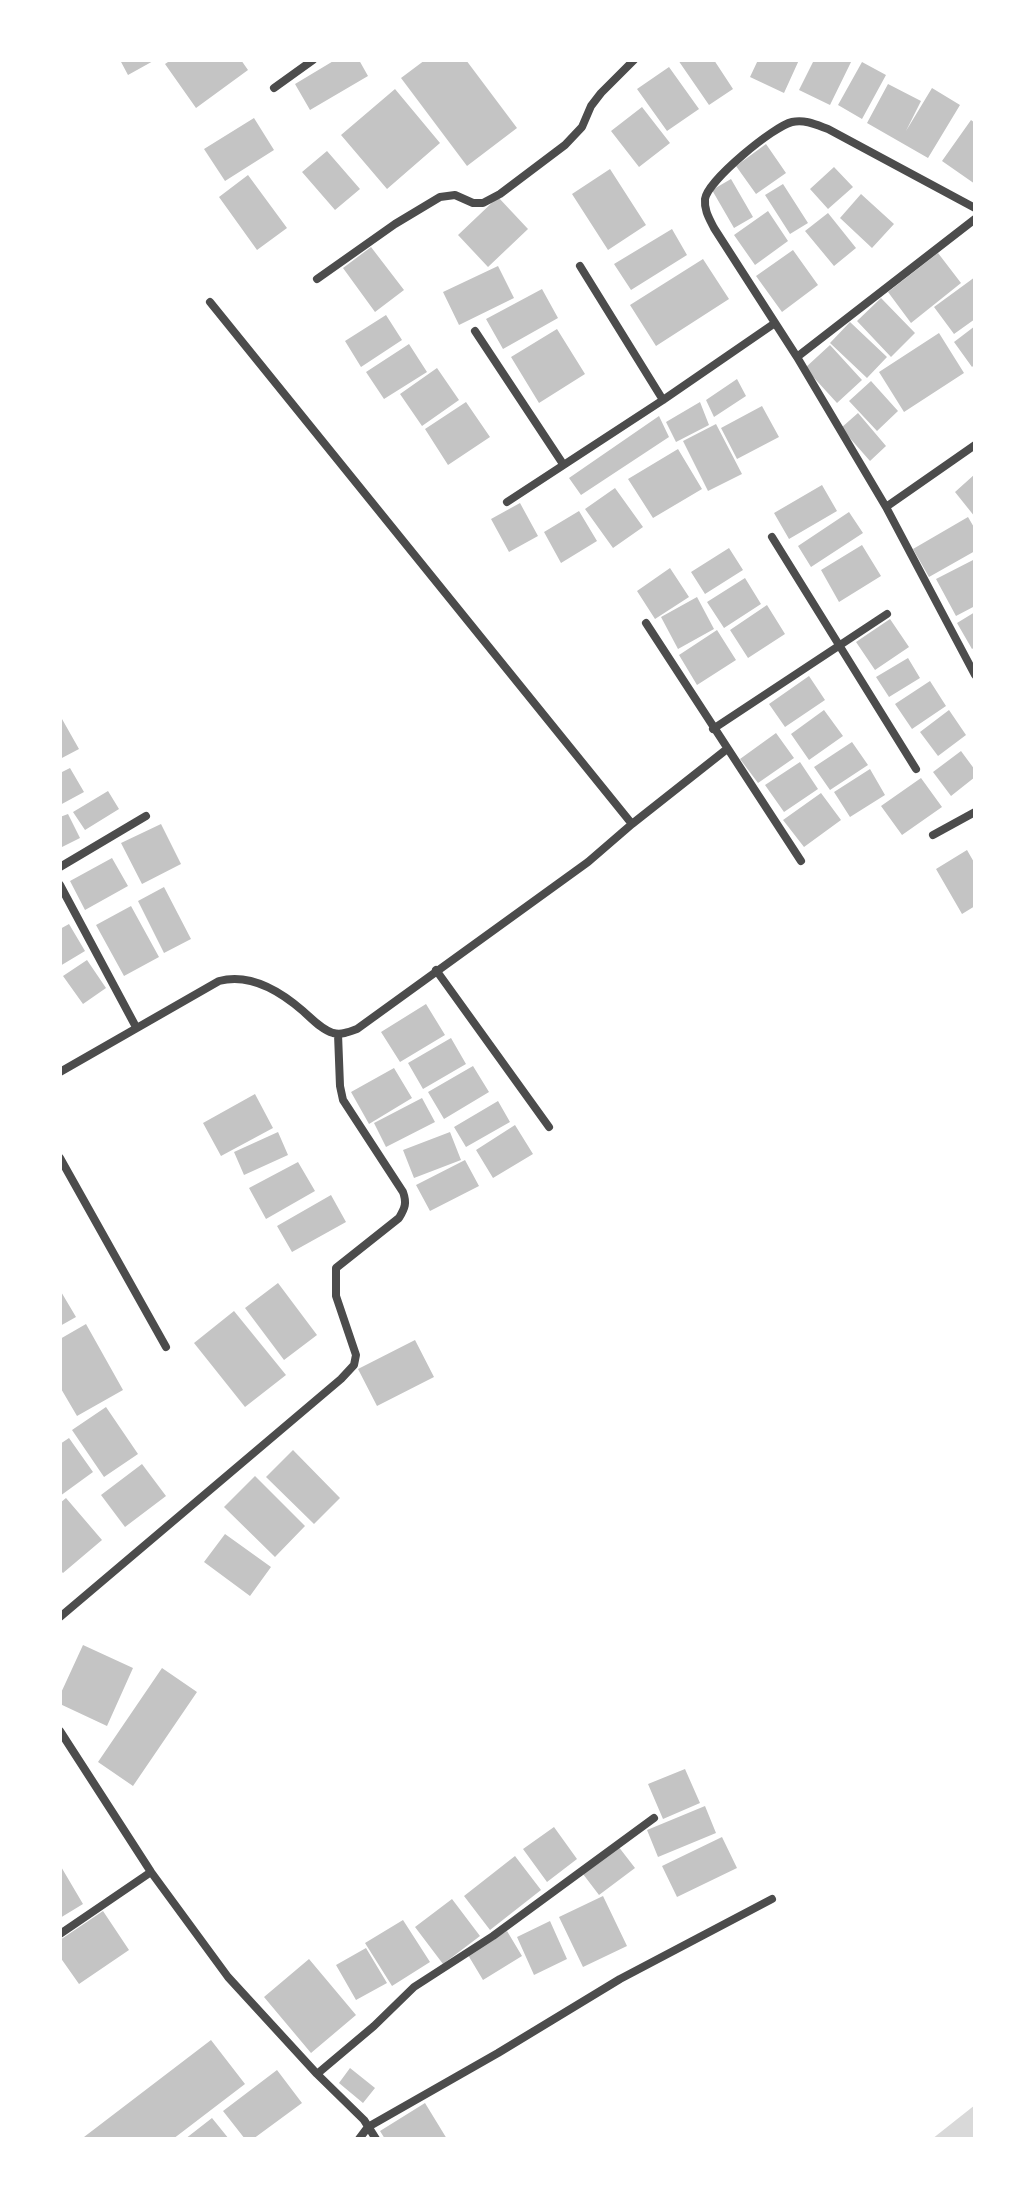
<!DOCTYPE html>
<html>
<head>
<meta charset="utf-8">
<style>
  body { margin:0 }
  #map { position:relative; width:1035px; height:2199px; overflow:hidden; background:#fff; font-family:"Fira Sans",sans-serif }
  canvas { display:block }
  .frame { position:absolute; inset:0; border:62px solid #fff; pointer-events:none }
</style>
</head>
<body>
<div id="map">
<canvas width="1035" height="2199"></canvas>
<div class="frame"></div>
</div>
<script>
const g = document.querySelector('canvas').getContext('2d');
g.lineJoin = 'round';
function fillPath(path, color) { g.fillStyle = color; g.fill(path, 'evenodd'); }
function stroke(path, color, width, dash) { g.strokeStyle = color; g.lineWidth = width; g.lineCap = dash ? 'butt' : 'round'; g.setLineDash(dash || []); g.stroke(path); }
const water = new Path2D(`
  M975,2105V2139H932Z`);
const building = new Path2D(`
  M120,60H155L128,75Z
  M171,60H241L248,70L196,108L165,64Z
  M335,60H359L368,76L310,110L295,84Z
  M425,60H466L517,128L467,166L401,78Z
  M678,60H714L733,89L709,105Z
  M758,60H799L784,93L750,77Z
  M814,60H852L830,105L799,90Z
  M862,62L886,75L862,119L838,105Z
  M669,67L699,109L667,131L637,89Z
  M888,84L921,101L906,131L932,88L960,105L928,158L867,123Z
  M395,89L440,143L387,189L341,135Z
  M642,107L670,143L639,167L611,131Z
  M254,118L274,150L225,181L204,149Z
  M971,120L975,123V184L942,161Z
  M766,144L786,173L756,194L736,166Z
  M327,151L360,189L335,210L302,172Z
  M834,167L853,187L828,209L810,189Z
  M610,169L646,225L608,250L572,194Z
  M248,175L287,228L257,250L219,197Z
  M731,179L753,217L734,228L712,190Z
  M783,184L808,223L790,234L765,195Z
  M861,194L894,224L872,248L840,218Z
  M498,197L528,229L488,267L458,235Z
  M768,211L788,241L755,265L734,235Z
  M828,213L856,248L834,266L805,231Z
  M672,229L687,255L631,290L614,264Z
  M371,247L404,290L375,312L343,268Z
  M793,250L818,285L782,312L756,276Z
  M938,253L961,283L911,323L888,292Z
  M703,259L729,299L656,346L630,305Z
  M498,266L514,298L459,325L443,292Z
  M975,277V319L954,334L934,307Z
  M542,289L558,318L503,349L486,319Z
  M881,298L915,333L891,357L857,321Z
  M386,315L402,340L361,367L345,341Z
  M850,322L887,357L867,378L830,343Z
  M975,326V364L972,367L954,342Z
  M557,329L585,374L539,403L511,357Z
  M939,333L964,373L904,412L879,372Z
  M409,344L427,372L384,399L366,372Z
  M830,345L862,380L837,403L805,368Z
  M437,368L459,400L422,426L400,394Z
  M737,379L746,396L714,417L706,400Z
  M871,381L898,411L877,431L849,401Z
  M466,402L490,437L448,465L425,429Z
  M700,402L709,425L676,442L666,422Z
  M762,406L779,437L737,459L721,428Z
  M858,413L886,446L870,461L841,428Z
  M659,416L669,437L581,495L569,478Z
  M716,424L742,474L708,491L683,441Z
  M678,449L702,489L653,518L628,479Z
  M975,474V517L955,492Z
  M822,485L837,511L789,539L774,513Z
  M615,488L643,527L613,548L585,509Z
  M520,503L538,536L509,552L491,519Z
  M579,511L597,541L561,563L544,532Z
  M849,512L863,533L811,567L798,546Z
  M968,517L975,529V551L929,577L913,549Z
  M862,545L881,576L839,602L821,570Z
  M729,548L743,570L705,594L691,572Z
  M975,559V606L956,616L936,579Z
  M670,568L689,597L655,619L637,591Z
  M745,578L761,604L724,628L707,602Z
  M697,597L714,629L678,649L661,617Z
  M767,605L785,634L748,658L730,630Z
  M975,612V647L972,649L957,623Z
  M890,619L909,647L875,670L856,642Z
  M717,630L736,660L697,685L679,655Z
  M908,658L920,678L889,697L876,677Z
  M809,676L825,700L785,727L769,704Z
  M930,681L946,706L912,729L895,704Z
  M824,710L843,736L809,760L791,734Z
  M949,710L966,735L938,756L920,732Z
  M62,719L79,749L60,759V720Z
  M776,733L794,758L758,783L740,759Z
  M852,742L868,765L830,790L814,767Z
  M961,751L975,770V777L951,796L933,772Z
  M800,762L818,789L784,812L765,785Z
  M70,768L84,792L60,805V773Z
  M870,769L885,795L850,817L834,792Z
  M921,778L942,807L902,835L881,806Z
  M108,791L119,809L85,830L73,812Z
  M821,793L841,820L804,847L783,820Z
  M68,814L80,838L60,848V817Z
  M161,824L181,864L142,884L121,843Z
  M967,850L975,864V906L962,914L936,869Z
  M112,858L128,886L85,910L70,881Z
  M164,887L191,939L164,953L138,901Z
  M131,906L159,957L124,976L96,925Z
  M69,924L85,951L60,966V929Z
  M87,960L106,988L83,1004L63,976Z
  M426,1004L445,1035L400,1062L381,1032Z
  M451,1038L466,1064L423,1089L408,1063Z
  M473,1066L489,1092L444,1119L428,1092Z
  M394,1068L412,1098L369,1124L351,1092Z
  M255,1094L273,1128L221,1156L203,1123Z
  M422,1098L435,1122L386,1147L374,1123Z
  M498,1101L510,1122L466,1147L454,1127Z
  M515,1125L533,1154L493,1178L476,1150Z
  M278,1132L288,1155L244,1175L234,1152Z
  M450,1132L461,1160L414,1178L403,1150Z
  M465,1160L479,1186L430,1211L416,1185Z
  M298,1162L315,1191L266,1219L249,1188Z
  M331,1195L346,1222L292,1252L277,1226Z
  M278,1283L317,1335L284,1360L245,1308Z
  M60,1290L76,1317L60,1326Z
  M234,1311L286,1375L245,1407L194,1343Z
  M86,1324L123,1390L77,1416L60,1387V1339Z
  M415,1340L434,1377L377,1406L358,1369Z
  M106,1407L138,1454L104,1477L72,1430Z
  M69,1438L93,1472L60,1496V1444Z
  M293,1450L340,1498L314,1524L266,1477Z
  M142,1464L166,1496L125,1527L101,1495Z
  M255,1476L305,1526L275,1557L224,1507Z
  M66,1498L102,1540L63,1573L60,1570V1503Z
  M225,1534L271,1567L250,1596L204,1562Z
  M83,1645L133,1668L107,1726L60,1704V1695Z
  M162,1668L197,1692L133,1786L98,1762Z
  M685,1769L700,1803L663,1819L648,1784Z
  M705,1806L716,1833L658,1857L647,1830Z
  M554,1827L577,1859L547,1882L523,1849Z
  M722,1837L737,1868L677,1897L662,1866Z
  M618,1846L635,1868L599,1895L583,1874Z
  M515,1856L541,1890L490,1930L464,1896Z
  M60,1865L83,1904L60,1918Z
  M603,1896L627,1946L583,1967L559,1917Z
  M452,1899L480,1936L443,1964L415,1927Z
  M103,1911L129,1950L79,1984L60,1957V1940Z
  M403,1920L430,1962L392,1986L365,1943Z
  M550,1921L567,1959L534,1975L517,1937Z
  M507,1931L522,1956L483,1980L468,1955Z
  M366,1948L387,1983L356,2000L336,1965Z
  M309,1959L356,2015L311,2053L264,1997Z
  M211,2040L245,2084L173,2139H86L84,2137Z
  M350,2068L375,2088L363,2103L339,2083Z
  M277,2070L302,2103L253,2139H245L223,2111Z
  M425,2103L447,2139H385L380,2131Z
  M212,2118L229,2139H185Z`);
const minor = new Path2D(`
  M274,88L313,60
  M975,208L828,129C817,125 805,119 792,122C774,126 708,180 705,199C704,210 709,218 714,228L797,357L886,507L975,675
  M580,266L663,400
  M317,279L395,224L440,197L455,195L473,203H483L500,194L565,145L582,127L591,106L601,93L634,60
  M210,302L632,824
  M475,331L563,464
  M797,357L975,219
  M507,502L663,400L775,323
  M886,507L975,445
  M772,537L916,769
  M646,623L801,861
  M713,729L887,614
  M933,835L975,812
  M60,867L146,816
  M60,885L136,1027
  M436,970L549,1127
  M60,1072L219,981C249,973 280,991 303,1011C312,1019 322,1030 333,1033C342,1035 349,1032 357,1029L588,862L632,824L727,749
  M60,1158L166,1347
  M60,1617L341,1379L354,1365L356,1355L336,1296V1268L399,1218C405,1208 407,1203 403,1192L343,1100L340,1086L338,1034
  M60,1731L151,1872L228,1977L317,2074L364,2120L376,2139
  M60,1934L151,1872
  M317,2074L374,2026L414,1987L493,1936L654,1818
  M359,2139L368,2127L498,2053L620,1979L772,1899`);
fillPath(water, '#d9d9d9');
fillPath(building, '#c4c4c4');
stroke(minor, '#4c4c4c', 8);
</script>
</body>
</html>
